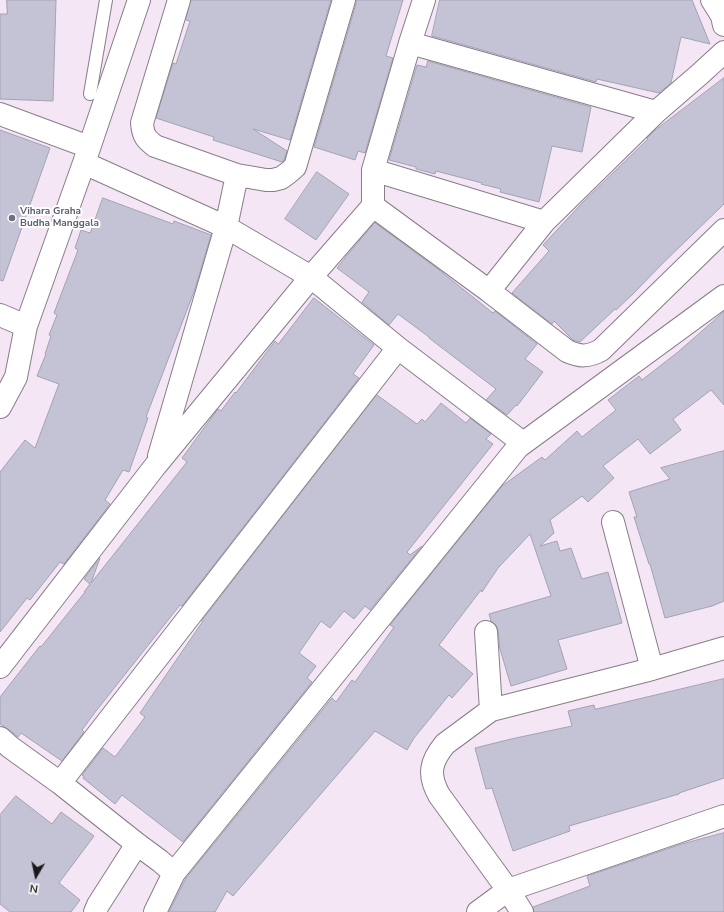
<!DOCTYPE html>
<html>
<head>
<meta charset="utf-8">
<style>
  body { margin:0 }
  #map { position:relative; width:724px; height:912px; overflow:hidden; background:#f4e6f5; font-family:"Nunito Sans",sans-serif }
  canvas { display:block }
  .north { position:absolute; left:16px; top:856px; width:40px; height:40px; -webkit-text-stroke:3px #fff; paint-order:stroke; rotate:189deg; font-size:11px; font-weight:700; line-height:16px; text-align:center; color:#1b171c }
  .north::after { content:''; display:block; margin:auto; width:14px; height:18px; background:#1b171c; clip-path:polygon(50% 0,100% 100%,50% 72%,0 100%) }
</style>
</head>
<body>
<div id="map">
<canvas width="724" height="912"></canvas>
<div class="north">N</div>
</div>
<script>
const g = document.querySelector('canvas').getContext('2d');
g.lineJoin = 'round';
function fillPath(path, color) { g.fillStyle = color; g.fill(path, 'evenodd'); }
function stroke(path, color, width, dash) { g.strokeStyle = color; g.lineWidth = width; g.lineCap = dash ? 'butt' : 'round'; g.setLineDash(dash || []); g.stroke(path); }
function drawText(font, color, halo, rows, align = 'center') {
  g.font = font + ' "Nunito Sans",sans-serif'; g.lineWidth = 4; g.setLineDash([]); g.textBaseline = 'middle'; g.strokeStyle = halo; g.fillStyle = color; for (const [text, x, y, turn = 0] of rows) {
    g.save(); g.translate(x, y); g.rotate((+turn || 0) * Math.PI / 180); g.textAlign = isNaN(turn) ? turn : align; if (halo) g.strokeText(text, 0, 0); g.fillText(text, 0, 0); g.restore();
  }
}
const building = new Path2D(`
  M7,0H56L53,101L0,99V14H7Z
  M191,0H331L290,140L253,129L287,151L284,160L282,162L213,140L214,137L156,118L173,63L176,64L190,21L186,20Z
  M356,0H403L386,56L393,58L365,153L358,151L355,160L314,147L356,4Z
  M440,0H692L710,44L681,37L671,83L659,93L597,79L596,82L432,36Z
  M428,61L591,107L582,152L552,146L539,202L500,192L501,189L481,184L482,183L436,171L435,174L416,169V167L389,160L417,65L426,67Z
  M724,78V204L662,264L633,294L616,310L615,309L580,342L573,340L554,321L552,324L512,293L549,251L543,245L583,202L648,139L647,138L654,131Z
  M0,130L50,148L3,281L0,280Z
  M317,172L349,194L316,240L285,219Z
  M103,198L173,224L174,221L211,235L195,289L146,417L148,418L129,472L123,470L105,500L110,504L64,564L60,562L30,600L27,598L0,632V472L25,440L35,448L59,384L37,376L46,354H45L51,336L49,335L57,315L54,313L78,250L75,248L81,230L90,233Z
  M375,223L434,266L493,313L495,311L537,344L525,359L543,372L517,406L516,405L507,415L486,400L496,389L429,338V337L398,314L389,325L362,302L369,292L337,268L349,253Z
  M314,298L374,345L353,374L359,378L182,606L180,605L96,711L82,730L84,732L62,761L21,733L18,737L8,729L0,724V697L40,646L41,647L85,592H84L90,584L84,579L100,558L91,583L187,462L182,458L218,409L221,411L235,392L236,393L275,341L278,344Z
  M724,312V405L711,390L673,419L681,430L650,454L638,439L603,466L614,478L588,502L582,496L550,520L554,533L540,546L557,541L560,551L571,548L582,579L608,572L622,623L558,640L567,669L511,686L500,649L498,631L496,625L491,621L489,614L551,596L530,534L498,568L482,592L481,590L439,645L473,674L452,698L449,695L414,738L407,750L375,731L233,896L227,891L215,912H169L186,878L332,698L336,702L352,680L355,682L394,627L390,625L502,486L542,457L545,460L577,431L582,437L616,410L608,400L639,376L642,380L678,352Z
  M377,395L417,424L422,419L425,422L441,403L466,423L470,418L491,434L486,439L493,444L407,552L410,555L422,546L370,610L365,606L354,619L344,611L330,628L321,621L299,653L316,666L307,678L312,682L183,842L122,795L115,804L83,778L84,776L82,775L103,748L115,757L145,717L140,713L203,621H202Z
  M724,451V601L712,606L665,618L650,564H649L634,517H637L629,492L670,479L661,468Z
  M724,679V778L679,793V794L569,826L570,831L513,851L492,788L486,789L475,748L511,739L572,726L568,711L594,705L595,709Z
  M16,796L52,824L61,812L94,836L59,883L80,900L71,912H10L0,904V815Z
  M724,833V912H534L533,907L590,886L587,876L682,844Z`);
const service = new Path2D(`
  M90,94L106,0`);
const minor = new Path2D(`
  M179,0L142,123C143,136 146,139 155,146L237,175L266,180H273L281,178L288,173L295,167L344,0
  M712,0L722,16L724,25
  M410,43L656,112
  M0,114L89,147
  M84,163L226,227L311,277L398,348L523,443
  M373,170L544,222
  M373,206L489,291L567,351C580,357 588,357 601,350L724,230
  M489,291L544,222L656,112L700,74L724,52
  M0,315L26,326
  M0,407L16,377L26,326L84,163L139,0
  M159,456L226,227L237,175
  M613,522L652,669
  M486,632L491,710
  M0,667L156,465L311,277L373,206V170L410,43L424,0
  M0,738L10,747L60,783L137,844L160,861L174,873
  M60,783L398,348
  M95,912L98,905L137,844
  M155,912L174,873L518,447L724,296
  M478,912L508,890L724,816
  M522,912L508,890L439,795C428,775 430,762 445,744L491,710L652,669L724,648`);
const markers = [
  [12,218,4,"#6b7280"]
];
const worshipNames = [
  ["Vihara Graha",20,212],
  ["Budha Manggala",20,224]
];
fillPath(building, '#c4c3d5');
stroke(building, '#a3a2b3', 1);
stroke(service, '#897d8a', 14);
stroke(minor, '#897d8a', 24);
stroke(service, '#fff', 12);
stroke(minor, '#fff', 22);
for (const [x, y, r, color] of markers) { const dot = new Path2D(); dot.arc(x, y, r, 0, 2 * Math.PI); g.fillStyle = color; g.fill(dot); stroke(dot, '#fff', 1.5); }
drawText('bold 10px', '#5b616d', '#fff', worshipNames, 'left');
</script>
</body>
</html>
